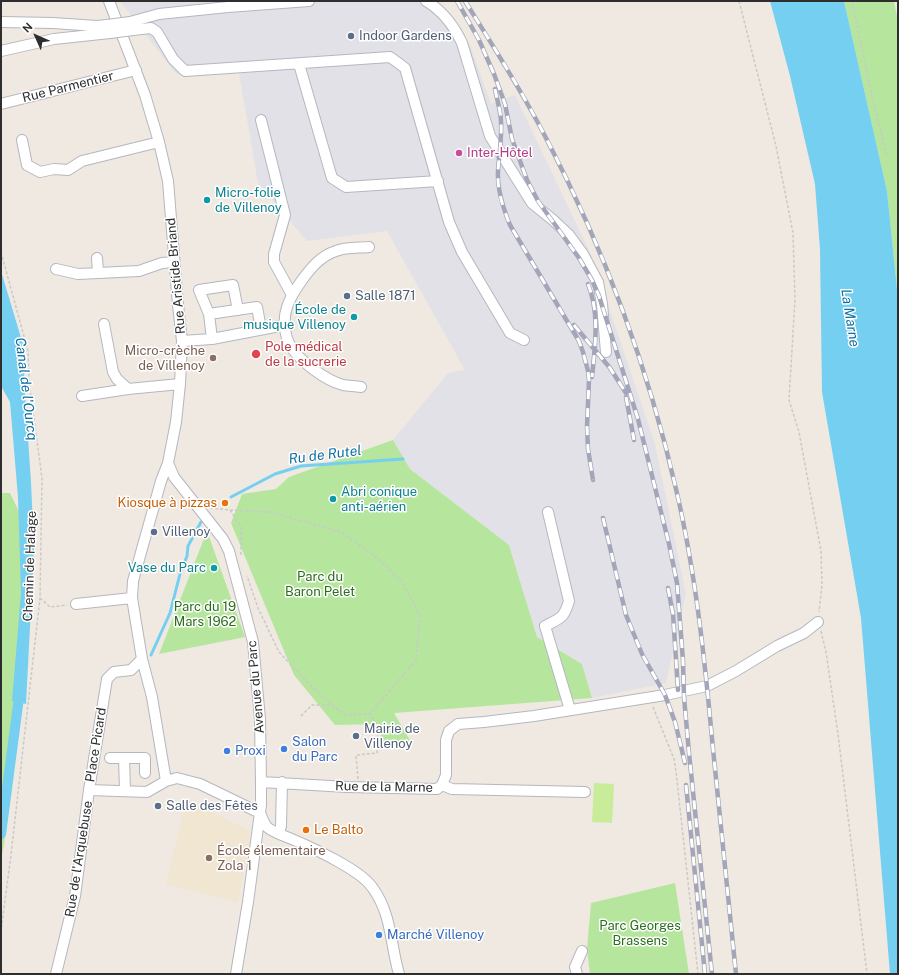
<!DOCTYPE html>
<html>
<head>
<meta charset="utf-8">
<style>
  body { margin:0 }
  #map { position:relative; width:899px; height:975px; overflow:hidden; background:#efe9e1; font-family:"Public Sans",sans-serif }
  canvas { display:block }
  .frame { position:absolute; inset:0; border:2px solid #2e2e2e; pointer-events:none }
  .north { position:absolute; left:16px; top:16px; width:40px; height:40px; -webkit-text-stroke:3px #fff; paint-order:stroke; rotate:315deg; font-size:11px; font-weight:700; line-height:16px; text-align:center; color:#2e2e2e }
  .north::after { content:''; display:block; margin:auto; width:14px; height:18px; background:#2e2e2e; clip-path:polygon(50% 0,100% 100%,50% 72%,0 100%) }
</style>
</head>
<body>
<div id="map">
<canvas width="899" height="975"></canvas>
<div class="frame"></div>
<div class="north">N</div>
</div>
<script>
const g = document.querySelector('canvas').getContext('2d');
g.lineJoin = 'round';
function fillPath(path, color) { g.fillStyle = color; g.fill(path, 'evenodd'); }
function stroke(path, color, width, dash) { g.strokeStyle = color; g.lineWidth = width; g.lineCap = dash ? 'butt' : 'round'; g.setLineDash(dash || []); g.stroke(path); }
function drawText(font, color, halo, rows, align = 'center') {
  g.font = font + ' "Public Sans",sans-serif'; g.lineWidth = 3; g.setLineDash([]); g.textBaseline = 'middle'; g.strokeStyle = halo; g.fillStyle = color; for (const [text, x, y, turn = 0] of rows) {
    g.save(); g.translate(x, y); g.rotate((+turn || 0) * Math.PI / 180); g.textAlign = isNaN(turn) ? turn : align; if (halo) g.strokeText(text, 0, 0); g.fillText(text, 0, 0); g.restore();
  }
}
const industrial = new Path2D(`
  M120,1H438L470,45L491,104L515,95L592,257L655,444L686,594L666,683L592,698L582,664L537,637L509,545L410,469L393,440L448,373L465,370L387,231L307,241L258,183L239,73L176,74Z`);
const education = new Path2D(`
  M187,800L251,831L238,902L166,884Z`);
const green = new Path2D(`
  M844,1H894L898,22V299L887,191Z
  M393,440L410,469L509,545L537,637L582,664L592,698L394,713L411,742L381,748L380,724L335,725L294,675L231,523L242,494L276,489L289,477Z
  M1,493H10L24,522L20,657L4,845L1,859Z
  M207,531L245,637L159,654Z
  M675,883L689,974H590L587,949L591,903Z`);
const pitch = new Path2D(`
  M594,783L614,784L612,823L592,822Z`);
const water = new Path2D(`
  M770,1H844L887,191L898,299V974H890L861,618L822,392L820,249L815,184L790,76Z
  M1,271L25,351L24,380L31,482L34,549L26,704L12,701L21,593L18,497L10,402L1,386Z`);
const stream = new Path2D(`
  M231,497L275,474L301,466L403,459
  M151,655L170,613L180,574L187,556L188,546L201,522`);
const canal = new Path2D(`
  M1,834L20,690`);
const path = new Path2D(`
  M739,1L776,146L793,233L795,299L789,400L799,432L821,551L822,585L819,612
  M852,1L869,83L887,156
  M1,252L28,351L29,381L42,478L40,598L11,855L1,931
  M210,508L230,510L241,527V555
  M230,510L270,512L341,532L380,560L402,582L420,615L416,660L370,714L345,715L332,705L308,683L279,652L258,608L247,576
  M40,598L50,607L67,605
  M821,631L826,652L838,734L867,974
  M653,707L674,759L676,771L698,974
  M301,716L312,705H332
  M358,779L356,755L377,753L378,726L370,714`);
const minor = new Path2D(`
  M426,1C443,11 454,26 462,43L490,136L532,203L553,220L569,235L583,254L598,282L602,304L606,352
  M1,22L53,23L97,26L107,25
  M130,22L159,14L228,7L309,1
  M133,30L151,28L157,32L173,59L185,71L390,57L405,68L449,222L462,252L510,333L524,340
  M1,51L54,39L110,33
  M299,64L332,178L346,187L438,181
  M1,104L136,70
  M261,120L285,215L274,254V262L292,295
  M22,140L27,165L40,172L54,169L68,170L82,161L159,142
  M97,258L98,273
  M56,269L78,274L139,271L162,263L174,262
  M209,314L199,290L233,285L238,310
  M104,324L113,372L117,379L128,389
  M212,339L209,314L257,307L261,329
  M182,341L212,339L285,325
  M361,387C355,386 348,386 343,385C325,380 299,361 290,345C284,334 283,319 287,307C290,298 295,290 300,283C309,270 320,256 336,251C345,247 359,248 369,247
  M82,396L128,389L180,384
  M168,463L174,477L223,539L229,551L253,642L260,719L261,782V805L248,902L236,974
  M548,512L569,601C564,618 561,618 545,626L570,710
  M76,604L132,598
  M142,659L152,697L166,781
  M110,758H124
  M261,782L347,787L437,789L442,785L446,775V740L449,731L458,724L484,722L534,716L665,695L707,686L736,671L777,646L804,633L818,622
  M442,785L452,789L585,792
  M89,790L147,792L166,781L177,778L200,784L260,813
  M125,791L124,758H145V773
  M260,813C262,817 264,824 267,827C272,832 287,837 294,840C315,849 360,870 372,887C392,914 390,943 399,974
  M279,833L281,826L282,782
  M56,974L75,896L89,790L107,679L114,672L131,670L142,659L132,598L133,581L161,481L168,463L176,422L180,384L182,341L178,305L168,181L159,142L145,95L109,1
  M577,974L575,967L582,951`);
const rail = new Path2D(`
  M457,1L479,40L494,74L505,104L512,139L527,180L538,201L579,258L592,280L599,296L638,419L669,544L677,583L683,661L684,697L689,753L712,974
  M465,1C493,46 522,91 546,138C604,249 648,367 676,489C696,574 705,662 713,749C721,824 728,899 736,974
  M495,89C497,100 501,112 501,122C502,139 499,155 498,171C497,190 503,208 510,225L567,321L579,341L583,352L588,371L589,380L587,427L588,449L593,480
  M588,284C600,314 595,346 592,377
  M574,325L610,368L626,393
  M626,397L634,440
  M603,518L626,615L642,654L665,695L675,722L685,763
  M668,588L673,614L678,690
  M686,785L705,974`);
const minorBridge = new Path2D(`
  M107,25L130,22
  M110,33L133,30`);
const markers = [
  [351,36,4,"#5c6f8a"],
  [459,153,4,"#d1479c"],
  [207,200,4,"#0f9aa8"],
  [347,296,4,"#5c6f8a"],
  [354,317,4,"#0f9aa8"],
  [256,354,5,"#e0444e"],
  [213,358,4,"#8d6e63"],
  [333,499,4,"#0f9aa8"],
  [225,503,4,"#e8710a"],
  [154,532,4,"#5c6f8a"],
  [214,568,4,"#0f9aa8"],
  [356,736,4,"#5c6f8a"],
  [284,749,4,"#3f7fe0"],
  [227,751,4,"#3f7fe0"],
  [158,806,4,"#5c6f8a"],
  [306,830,4,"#e8710a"],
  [209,858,4,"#8d6e63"],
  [379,935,4,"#3f7fe0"]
];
const serviceNames = [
  ["Indoor Gardens",359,36],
  ["Salle 1871",355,296],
  ["Villenoy",162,532],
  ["Mairie de",364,729],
  ["Villenoy",364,744],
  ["Salle des Fêtes",166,806]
];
const streetNames = [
  ["Rue Parmentier",68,87,-14],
  ["Rue Aristide Briand",176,276,-95],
  ["Chemin de Halage",30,566,-88],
  ["Avenue du Parc",256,687,-95],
  ["Place Picard",96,745,-81],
  ["Rue de la Marne",384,787,1],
  ["Rue de l'Arquebuse",79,859,-81]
];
const hotelNames = [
  ["Inter-Hôtel",467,153]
];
const cultureNames = [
  ["Micro-folie",215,193],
  ["de Villenoy",215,208],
  ["École de",346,310,"right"],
  ["musique Villenoy",346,325,"right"],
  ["Abri conique",341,492],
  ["anti-aérien",341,507],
  ["Vase du Parc",206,568,"right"]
];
const healthNames = [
  ["Pole médical",265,347],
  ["de la sucrerie",265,362]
];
const educationNames = [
  ["Micro-crèche",205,351],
  ["de Villenoy",205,366],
  ["École élementaire",217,851,"left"],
  ["Zola 1",217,866,"left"]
];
const foodNames = [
  ["Kiosque à pizzas",217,503],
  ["Le Balto",314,830,"left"]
];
const parkNames = [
  ["Parc du",320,577],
  ["Baron Pelet",320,592],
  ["Parc du 19",205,607],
  ["Mars 1962",205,622],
  ["Parc Georges",640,926],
  ["Brassens",640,941]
];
const shopNames = [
  ["Salon",292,742],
  ["du Parc",292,757],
  ["Proxi",235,751],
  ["Marché Villenoy",387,935]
];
const waterNames = [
  ["La Marne",850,318,81],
  ["Canal de l'Ourcq",26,389,83],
  ["Ru de Rutel",325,455,-7]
];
fillPath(industrial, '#e3e1e8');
fillPath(education, '#f0e6d1');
fillPath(green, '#b6e59e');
fillPath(pitch, '#c9ec9a');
fillPath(water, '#75cff0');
stroke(stream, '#75cff0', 3);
stroke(canal, '#75cff0', 10);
stroke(minor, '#b4b7c1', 12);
stroke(path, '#c9c9c9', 1.5, [3, 2]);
stroke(minor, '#fff', 10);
stroke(rail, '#a3a6b8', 4.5);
stroke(rail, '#fff', 3, [9]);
stroke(minorBridge, '#b4b7c1', 12, []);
stroke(minorBridge, '#fff', 10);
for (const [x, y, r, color] of markers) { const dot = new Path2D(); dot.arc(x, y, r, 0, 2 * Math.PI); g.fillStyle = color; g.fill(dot); stroke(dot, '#fff', 1.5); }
drawText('13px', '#4e5e75', '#fff', serviceNames, 'left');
drawText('13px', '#2e2e2e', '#fff', streetNames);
drawText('13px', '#b23c85', '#fff', hotelNames, 'left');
drawText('13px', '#0d838f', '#fff', cultureNames, 'left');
drawText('13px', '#be3a42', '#fff', healthNames, 'left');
drawText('13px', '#785e54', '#fff', educationNames, 'right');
drawText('13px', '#c56008', '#fff', foodNames, 'right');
drawText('13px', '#2c6e1b', '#fff', parkNames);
drawText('13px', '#366cbe', '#fff', shopNames, 'left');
drawText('italic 14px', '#0d6fa3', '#fff', waterNames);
</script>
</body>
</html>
